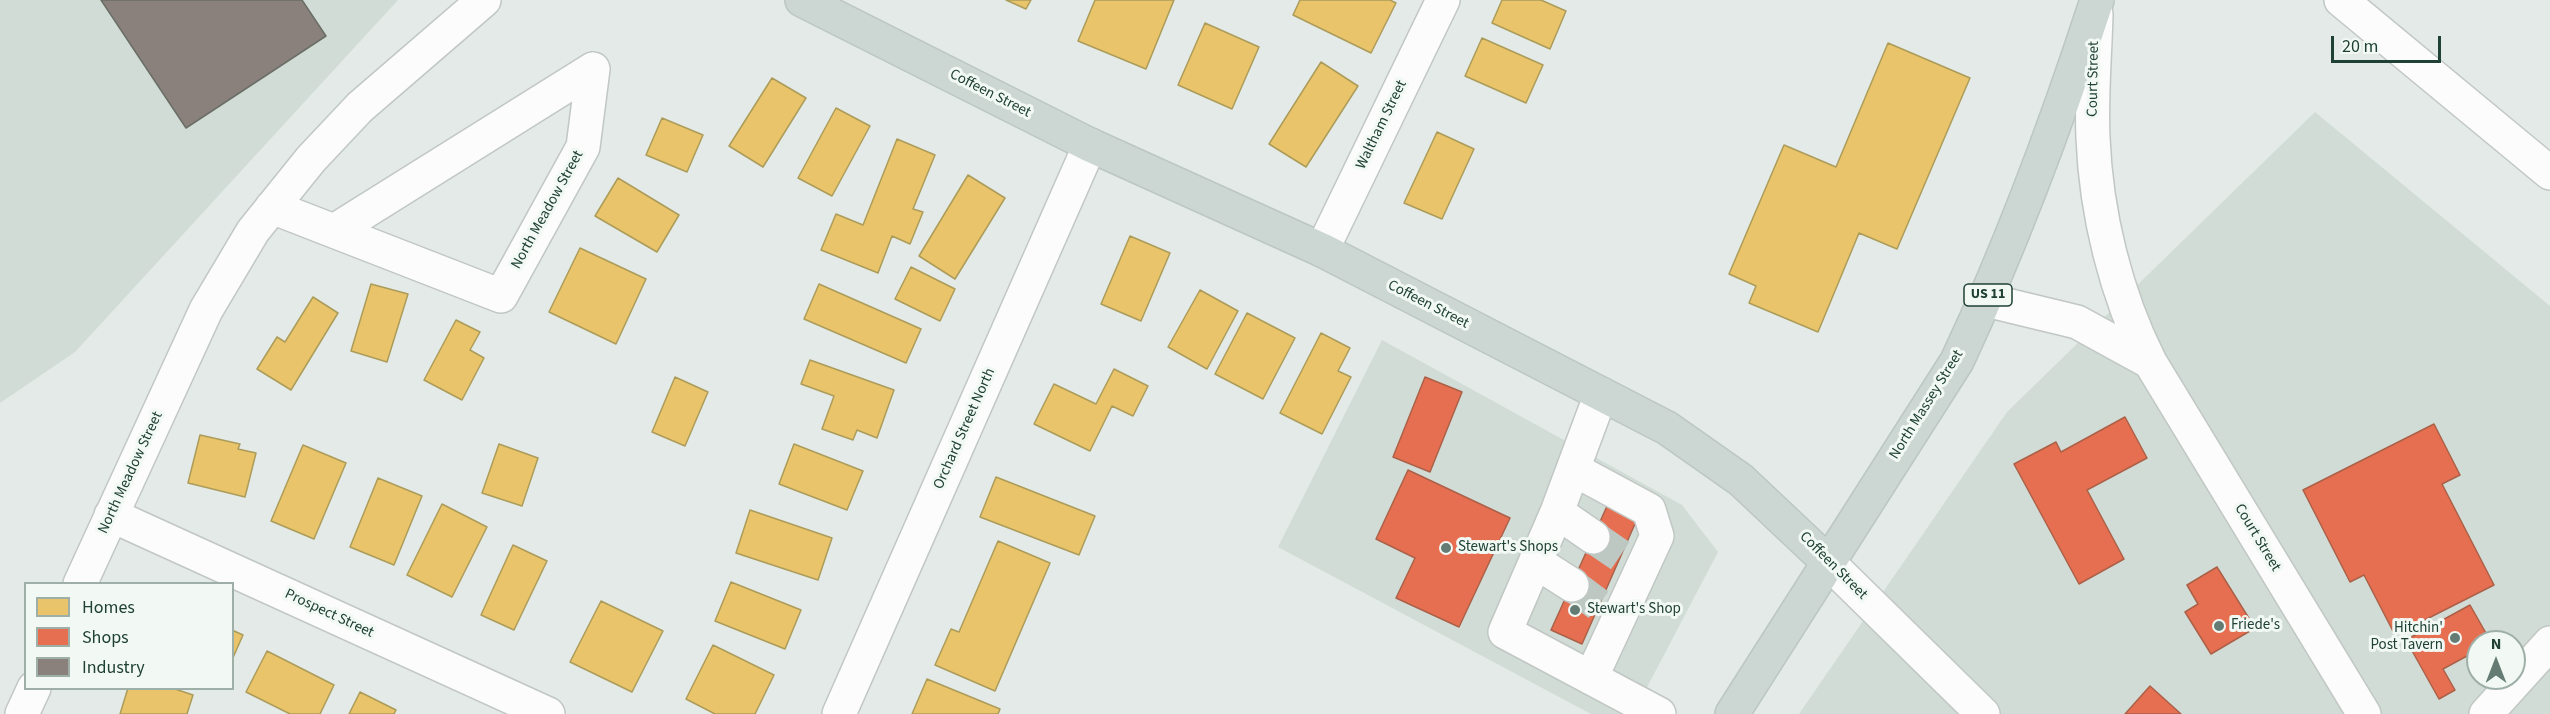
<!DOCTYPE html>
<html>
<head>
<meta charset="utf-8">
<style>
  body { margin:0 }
  #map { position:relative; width:2550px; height:714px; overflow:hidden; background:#e4eae7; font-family:"Source Sans 3",sans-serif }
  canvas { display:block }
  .legend { position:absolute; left:24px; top:582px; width:210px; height:108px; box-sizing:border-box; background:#f2f9f5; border:2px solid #9eafa8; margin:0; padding:8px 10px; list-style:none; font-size:18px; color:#1f4034 }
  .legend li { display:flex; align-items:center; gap:12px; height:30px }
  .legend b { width:30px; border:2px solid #9eafa8 }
  .north { position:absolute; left:2466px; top:630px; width:60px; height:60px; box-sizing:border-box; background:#f2f9f5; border:2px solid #9eafa8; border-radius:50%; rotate:0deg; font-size:16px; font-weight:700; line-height:24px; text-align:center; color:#1f4034 }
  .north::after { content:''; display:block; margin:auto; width:21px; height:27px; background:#647c73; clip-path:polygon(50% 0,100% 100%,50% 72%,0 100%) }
  .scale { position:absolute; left:2331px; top:36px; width:110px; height:27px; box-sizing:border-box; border:3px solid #1f4034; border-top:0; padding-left:8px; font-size:18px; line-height:21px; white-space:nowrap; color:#1f4034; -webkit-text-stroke:4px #f2f9f5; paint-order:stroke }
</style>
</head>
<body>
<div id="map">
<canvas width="2550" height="714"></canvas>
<ul class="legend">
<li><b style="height:16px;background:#e9c46a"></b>Homes</li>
<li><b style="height:16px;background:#e76f51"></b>Shops</li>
<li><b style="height:16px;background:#8a817c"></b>Industry</li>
</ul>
<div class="north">N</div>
<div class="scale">20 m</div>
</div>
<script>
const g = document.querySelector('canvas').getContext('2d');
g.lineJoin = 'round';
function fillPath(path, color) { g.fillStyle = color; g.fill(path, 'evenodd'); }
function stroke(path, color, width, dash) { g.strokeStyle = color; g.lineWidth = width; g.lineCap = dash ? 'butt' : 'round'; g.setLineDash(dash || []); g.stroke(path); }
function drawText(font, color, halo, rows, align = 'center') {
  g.font = font + ' "Source Sans 3",sans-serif'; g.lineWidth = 6; g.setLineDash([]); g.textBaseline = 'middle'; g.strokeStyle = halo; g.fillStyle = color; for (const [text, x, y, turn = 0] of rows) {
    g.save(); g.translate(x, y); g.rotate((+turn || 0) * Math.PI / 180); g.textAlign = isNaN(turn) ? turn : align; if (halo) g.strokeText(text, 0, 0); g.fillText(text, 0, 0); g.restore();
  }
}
const built = new Path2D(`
  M0,0H398L75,352L0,403Z
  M2315,112L2550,306V714H1799L2007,412ZM2478,642H2514V678H2478Z
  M1382,340L1682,505L1718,552L1633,714H1591L1278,547Z`);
const homes = new Path2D(`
  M1006,0H1031L1026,9Z
  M1095,0H1174L1146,69L1078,41Z
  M1300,0H1390L1396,3L1371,53L1293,15Z
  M1502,0H1541L1566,11L1550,49L1492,23Z
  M1205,23L1259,47L1232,109L1178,85Z
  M1482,38L1543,65L1526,103L1465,76Z
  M1888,43L1970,78L1897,249L1859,233L1818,332L1749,303L1756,286L1729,274L1784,145L1836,167Z
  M1321,62L1358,86L1306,167L1269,144Z
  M772,78L806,98L763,167L729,146Z
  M836,108L870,126L832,196L798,178Z
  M662,118L703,135L687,172L646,155Z
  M1437,132L1474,149L1442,219L1404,203Z
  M897,139L935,155L913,209L923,212L910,244L892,236L878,273L821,250L836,214L863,225Z
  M968,175L1005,198L955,279L919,256Z
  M618,178L679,215L657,252L595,216Z
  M1130,236L1170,253L1141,321L1101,304Z
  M580,248L646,279L616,344L549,312Z
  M911,267L955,289L940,321L895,299Z
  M371,284L408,294L387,362L351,351Z
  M819,284L921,329L906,363L804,319Z
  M1200,290L1238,311L1207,369L1168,347Z
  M313,297L338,313L291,390L257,369L277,337L285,342Z
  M1247,313L1295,338L1263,399L1215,374Z
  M456,320L480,332L470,350L484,358L462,400L424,380Z
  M1321,333L1350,348L1338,371L1351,377L1322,434L1280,413Z
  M810,360L894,390L877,438L857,430L853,440L822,429L834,396L801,384Z
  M1114,369L1148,386L1133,416L1112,406L1090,451L1034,424L1054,384L1096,404Z
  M675,377L708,392L685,446L652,432Z
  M200,435L240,444L238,449L256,453L245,497L188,483Z
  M499,444L538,458L522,506L482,493Z
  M794,444L863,471L847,510L779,484Z
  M303,445L346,463L314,539L271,521Z
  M996,477L1095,516L1079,555L980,517Z
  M378,478L422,496L394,565L350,547Z
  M442,504L487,527L452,597L407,575Z
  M750,510L832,538L818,580L736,553Z
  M998,541L1050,563L995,691L935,665L951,629L959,632Z
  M513,545L547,561L514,630L481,615Z
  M731,582L801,610L785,649L715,621Z
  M601,601L663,631L632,692L570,662Z
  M232,630L243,635L232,660Z
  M713,645L774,675L755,714H715L686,699Z
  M267,651L334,685L320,714H290L246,692Z
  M927,679L1000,709L998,714H912Z
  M128,688H172L193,695L187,714H120Z
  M360,692L396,710L394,714H349Z`);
const shops = new Path2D(`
  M1425,377L1462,392L1430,472L1393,457Z
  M2125,417L2147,458L2087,490L2124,559L2079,584L2014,464L2056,442L2061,452Z
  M2434,424L2460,475L2442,484L2494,585L2395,635L2364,575L2350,582L2303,490Z
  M1408,470L1510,518L1459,627L1396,598L1415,558L1376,539Z
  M1608,504L1638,517L1582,644L1551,630Z
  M2217,567L2255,628L2211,654L2185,612L2198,604L2187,585Z
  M2470,605L2491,642H2478V650L2443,669L2455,690L2439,699L2406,640Z
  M2150,686L2181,714H2125Z`);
const industry = new Path2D(`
  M101,0H302L326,36L186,128Z`);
const minorTunnel = new Path2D(`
  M1593,537L1621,556
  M1572,585L1599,605`);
const minor = new Path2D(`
  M2341,0L2550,173
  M2096,14C2095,55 2091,97 2093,138C2096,214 2116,295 2150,362L2364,714
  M272,207L501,296L583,147L593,69
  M334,231L593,69
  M1322,250L1443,0
  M1986,300L2077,322L2150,362
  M1601,394L1557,512L1505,632L1659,714
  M1573,469L1649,510L1657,536L1591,678
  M1557,512L1593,537
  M111,515L548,714
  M1536,562L1572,585
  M1828,562L1983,714
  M80,584L206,310L253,231L311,159L360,107L484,0
  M22,714L34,688
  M839,714L1090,145
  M2486,714L2550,643`);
const major = new Path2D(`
  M802,0L1090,145L1322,250L1667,428L1741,480L1828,562
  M1732,714L1957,361C2012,244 2057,123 2097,0`);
const markers = [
  [1446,548,6,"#647c73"],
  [1575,610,6,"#647c73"],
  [2219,626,6,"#647c73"],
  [2455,638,6,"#647c73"]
];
const shields = [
  [1988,295,48]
];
const shieldNames = [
  ["US 11",1988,295]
];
const streetNames = [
  ["Court Street",2094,79,-89],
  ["Coffeen Street",990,94,27],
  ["Waltham Street",1382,125,-64],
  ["North Meadow Street",548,210,-61],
  ["Coffeen Street",1428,305,27],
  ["North Massey Street",1927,405,-58],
  ["Orchard Street North",965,429,-66],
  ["North Meadow Street",131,473,-65],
  ["Court Street",2257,538,59],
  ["Coffeen Street",1833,566,45],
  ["Prospect Street",329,614,25]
];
const poiNames = [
  ["Stewart's Shops",1458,548],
  ["Stewart's Shop",1587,610],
  ["Friede's",2231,626],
  ["Hitchin'",2443,629,"right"],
  ["Post Tavern",2443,646,"right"]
];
fillPath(built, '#d1dcd6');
fillPath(homes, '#e9c46a');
stroke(homes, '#ac9c5a', 1.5);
fillPath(shops, '#e76f51');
stroke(shops, '#ab6148', 1.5);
fillPath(industry, '#8a817c');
stroke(industry, '#6a6e66', 1.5);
stroke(minorTunnel, '#bdc8c3', 33, [33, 16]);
stroke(minor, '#c1c7c4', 36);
stroke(major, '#bcc7c2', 36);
stroke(minor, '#fbfcfb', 33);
stroke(major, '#ccd6d3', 33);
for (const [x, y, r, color] of markers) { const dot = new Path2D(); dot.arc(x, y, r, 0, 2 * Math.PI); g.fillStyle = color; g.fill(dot); stroke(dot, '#f2f9f5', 2); }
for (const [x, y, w] of shields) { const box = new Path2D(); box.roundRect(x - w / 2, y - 11, w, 22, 4.5); g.fillStyle = '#f2f9f5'; g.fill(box); stroke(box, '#1f4034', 1.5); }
drawText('bold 14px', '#1f4034', null, shieldNames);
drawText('15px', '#1f4034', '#f2f9f5', streetNames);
drawText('15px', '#1f4034', '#f2f9f5', poiNames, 'left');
</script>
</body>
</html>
